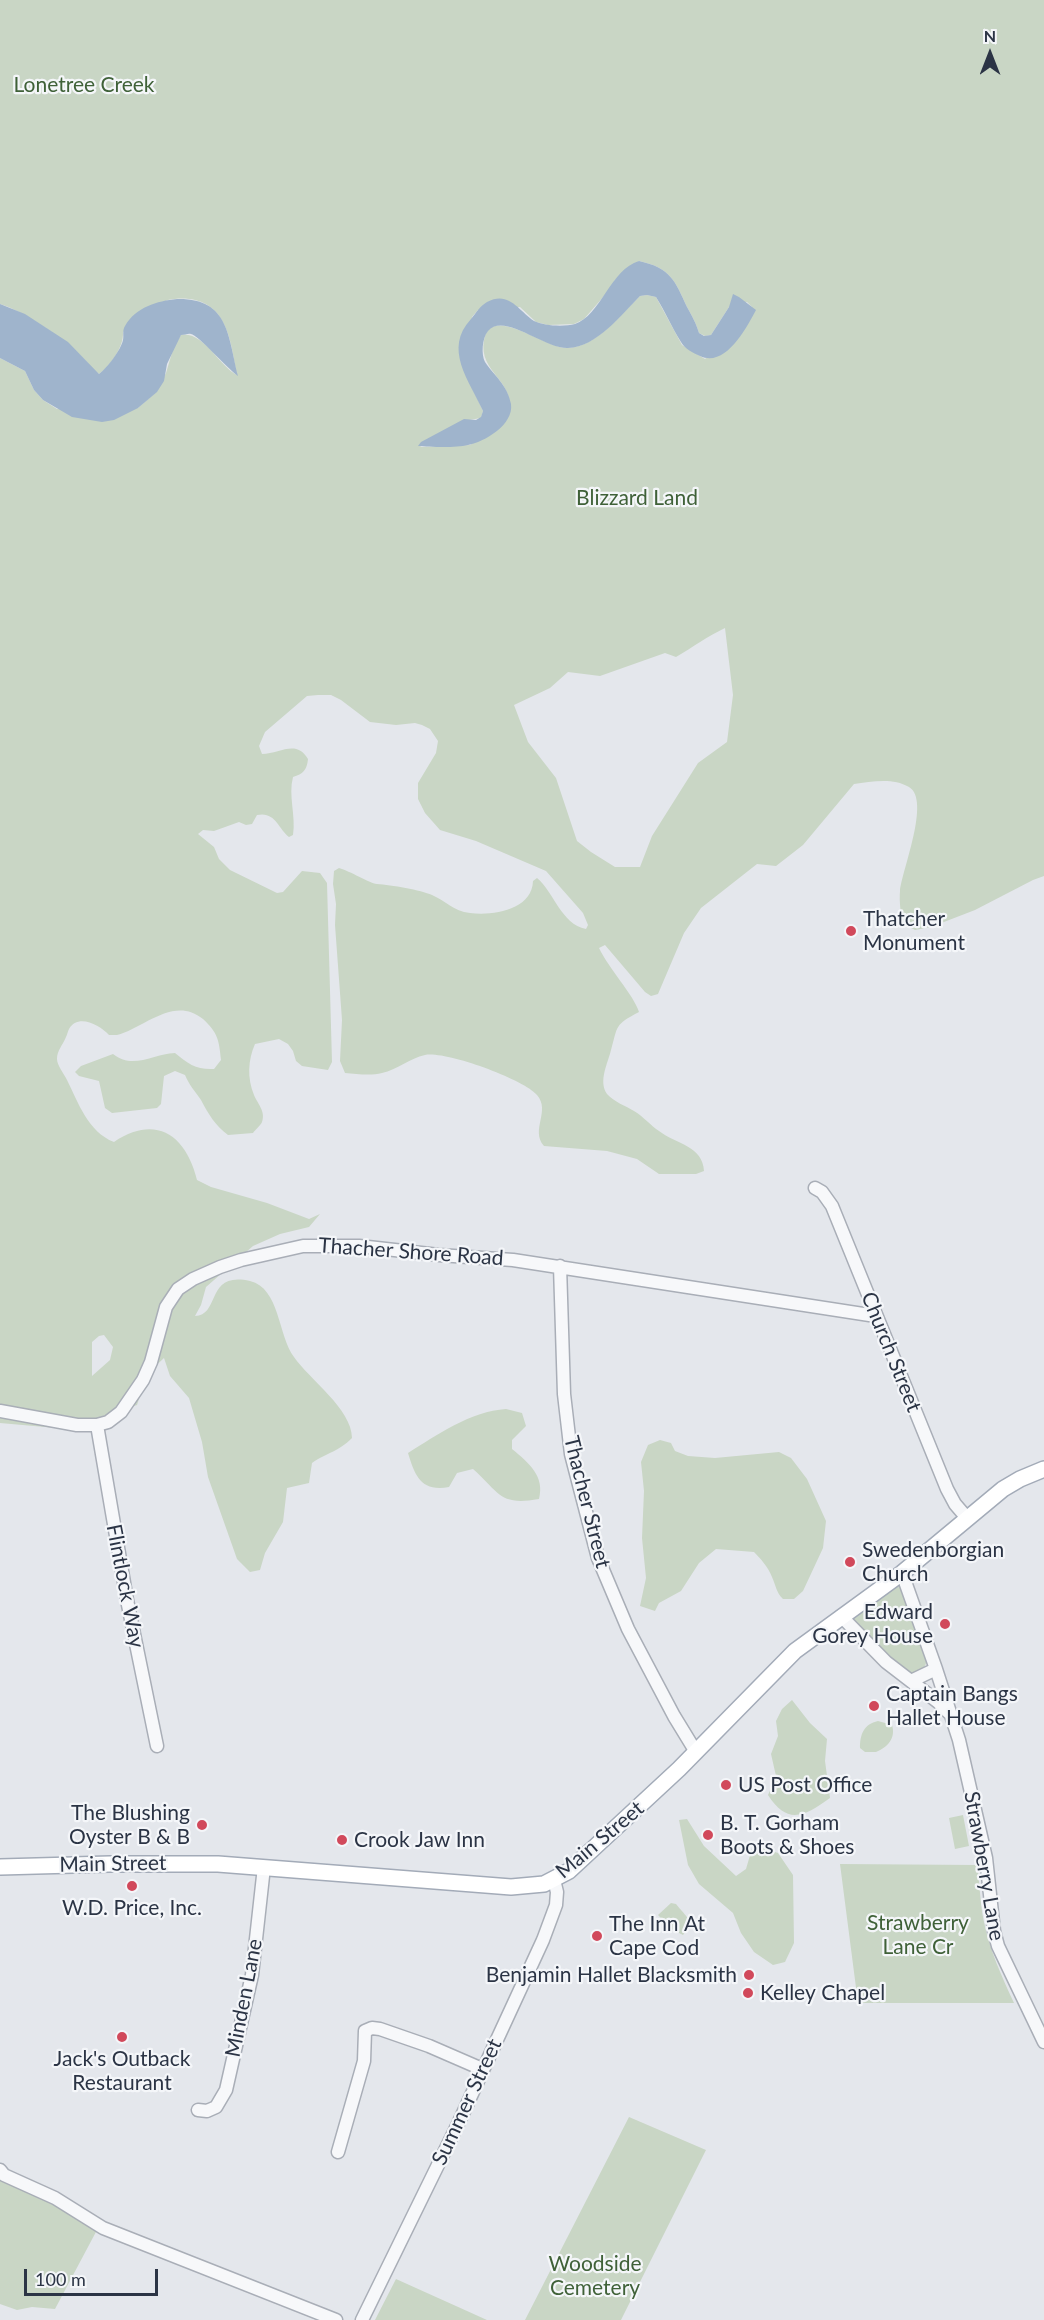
<!DOCTYPE html>
<html>
<head>
<meta charset="utf-8">
<style>
  body { margin:0 }
  #map { position:relative; width:1044px; height:2320px; overflow:hidden; background:#e4e7ec; font-family:Lato,sans-serif }
  canvas { display:block }
  .north { position:absolute; left:960px; top:24px; width:60px; height:60px; -webkit-text-stroke:4px #f4f6f9; paint-order:stroke; rotate:0deg; font-size:16px; font-weight:700; line-height:24px; text-align:center; color:#2b3445 }
  .north::after { content:''; display:block; margin:auto; width:21px; height:27px; background:#2b3445; clip-path:polygon(50% 0,100% 100%,50% 72%,0 100%) }
  .scale { position:absolute; left:24px; top:2269px; width:134px; height:27px; box-sizing:border-box; border:3px solid #2b3445; border-top:0; padding-left:8px; font-size:18px; line-height:21px; white-space:nowrap; color:#2b3445; -webkit-text-stroke:4px #f4f6f9; paint-order:stroke }
</style>
</head>
<body>
<div id="map">
<canvas width="1044" height="2320"></canvas>
<div class="north">N</div>
<div class="scale">100 m</div>
</div>
<script>
const g = document.querySelector('canvas').getContext('2d');
g.lineJoin = 'round';
function fillPath(path, color) { g.fillStyle = color; g.fill(path, 'evenodd'); }
function stroke(path, color, width, dash) { g.strokeStyle = color; g.lineWidth = width; g.lineCap = dash ? 'butt' : 'round'; g.setLineDash(dash || []); g.stroke(path); }
function drawText(font, color, halo, rows, align = 'center') {
  g.font = font + ' Lato,sans-serif'; g.lineWidth = 4.5; g.setLineDash([]); g.textBaseline = 'middle'; g.strokeStyle = halo; g.fillStyle = color; for (const [text, x, y, turn = 0] of rows) {
    g.save(); g.translate(x, y); g.rotate((+turn || 0) * Math.PI / 180); g.textAlign = isNaN(turn) ? turn : align; if (halo) g.strokeText(text, 0, 0); g.fillText(text, 0, 0); g.restore();
  }
}
const green = new Path2D(`
  M0,0H1044V876L1033,880L975,910L931,927L915,930L902,923C901,912 899,902 900,891C902,870 931,800 909,787C892,777 871,782 854,784L803,845L776,866L757,864L701,908L684,933L658,994L651,996L645,992L605,945L599,948C609,969 633,994 639,1012C614,1025 618,1026 611,1050C608,1063 598,1081 607,1094C614,1102 626,1106 634,1111C644,1117 650,1125 659,1131C676,1144 703,1146 704,1171L696,1174H659L637,1159L607,1151L544,1146C530,1130 551,1111 537,1095C523,1079 446,1051 425,1055C410,1058 397,1070 382,1073C371,1076 357,1074 345,1073L340,1061L342,1020L335,925L336,904L333,884L334,871L339,868C350,871 369,883 377,884C391,885 421,890 432,895C446,901 453,911 470,913C493,916 532,910 533,881L537,878C554,892 561,924 586,929L588,925L583,913L546,871L476,841L440,830L425,813L418,799V783L436,753L438,741L430,729L422,725L415,723L396,725L370,722L341,700L331,695H318L307,696L265,732L259,746L262,754C280,754 296,739 308,759C307,770 303,774 293,777C288,795 296,816 293,835L289,837C278,828 275,811 257,815L252,824L246,825L239,822L214,831L203,830L198,834L214,847L219,859L230,870L277,893L283,892L302,871L320,873L327,883L332,1062L328,1070L302,1066L296,1061L293,1051L288,1044L279,1039L255,1044C248,1060 247,1078 254,1095C257,1103 266,1111 262,1122C261,1125 255,1130 253,1133L228,1135C215,1125 209,1115 201,1100C195,1091 189,1085 185,1075L175,1071L164,1076L161,1104L157,1108L112,1113L105,1108L99,1081L79,1076L75,1072L81,1066L113,1054C133,1070 153,1054 175,1053C188,1064 197,1070 214,1069L221,1060C219,1040 218,1033 203,1019C174,995 144,1028 117,1035H109C100,1025 78,1013 69,1029C68,1031 67,1035 66,1037C63,1045 57,1050 57,1059C57,1065 64,1074 67,1080C78,1102 88,1132 114,1142C156,1114 186,1135 197,1180L211,1187L267,1203L309,1219L320,1214L309,1227L280,1234L253,1246L206,1287L201,1305L195,1316C221,1315 205,1271 250,1281C280,1288 278,1336 294,1357C309,1379 352,1409 352,1438C338,1452 328,1452 312,1463L309,1483L287,1488L283,1522L265,1553L260,1570L250,1572L237,1559L208,1477L202,1442L189,1398L170,1376L164,1358L147,1374L137,1405L100,1417L90,1431L0,1423V358L25,371L34,390L43,400L57,409L138,408L157,391L166,373L174,346L181,335C204,331 218,365 237,375C231,346 229,308 195,300C188,298 176,298 168,300C158,303 133,325 123,332C124,347 110,366 99,374C92,369 88,363 82,357C66,340 22,310 0,304ZM639,261C671,268 675,281 687,307C692,316 696,323 699,333L705,336L711,335L729,307L747,302L752,307L741,332L705,359L682,345L656,297L647,295L640,296C620,315 597,347 567,348C546,349 490,303 484,340C478,373 516,380 509,414L470,445L420,447L469,420L481,418L483,411L469,381L472,317L478,310L520,307L536,322L548,325L574,324L584,319L611,288L615,280ZM725,628L733,695L727,742L698,763L652,836L640,867H615L591,852L577,841L556,778L528,742L514,705L550,688L568,672L600,676L665,653L676,657C693,647 708,636 725,628ZM104,1335L113,1347L110,1360L92,1376V1342L99,1336Z
  M506,1409L522,1413L526,1426L512,1440V1449C529,1463 545,1476 539,1499C499,1506 500,1493 473,1469L457,1473L449,1487C421,1492 415,1476 408,1453C437,1435 471,1411 506,1409Z
  M660,1440L671,1443L675,1451L688,1456L715,1458L779,1452L791,1458L807,1479L826,1521L823,1548L803,1591L794,1599H783C776,1592 776,1586 772,1577C768,1567 761,1559 754,1552L716,1549L699,1563L681,1591L659,1603L655,1611L640,1606L646,1578L642,1538L644,1491L641,1462L648,1445Z
  M895,1585L901,1587L928,1658C924,1671 918,1677 904,1672L854,1622L853,1617Z
  M792,1700L810,1723L827,1739L825,1761L830,1798C804,1817 787,1825 768,1795L776,1776L771,1754L778,1736L776,1721L782,1709Z
  M878,1721L892,1725C896,1738 888,1747 876,1752H865L860,1748C860,1734 864,1724 878,1721Z
  M963,1815L969,1846L955,1849L949,1818Z
  M687,1819L704,1846L736,1876L746,1869L753,1845L778,1853L793,1875L794,1943L785,1962L773,1965L754,1952L741,1933L733,1913L699,1884L688,1865L679,1820Z
  M840,1864L977,1865C980,1884 980,1904 984,1922C990,1951 1002,1977 1014,2003H858Z
  M671,1903L676,1904C686,1917 696,1921 683,1935L673,1930L658,1915Z
  M629,2117L706,2150L621,2320H525Z
  M0,2178L50,2201L97,2230L55,2309L32,2307L17,2310L0,2304Z
  M396,2279L487,2320H375Z`);
const water = new Path2D(`
  M639,261C671,268 675,281 687,307C692,316 696,323 699,333L704,336L711,335L729,307L733,294L739,297L756,310C746,329 725,368 700,356C693,353 685,349 681,342C672,328 665,311 656,297L647,295L640,296C621,315 597,347 568,348C544,349 504,312 488,331C482,338 481,355 485,362C495,377 507,384 511,404C514,425 484,442 468,445C456,448 431,447 418,446L421,442L464,419L476,420L481,417L483,411C469,380 443,349 471,319C476,313 480,306 487,302C509,290 519,311 534,321C544,326 564,327 575,324C600,316 611,269 639,261Z
  M177,299C229,298 228,336 238,376C227,368 198,335 191,334C188,333 185,335 181,335L167,364L164,381L157,392L138,408L114,420L102,422L72,417L43,400L34,390L25,371L0,358V304L25,314L68,342L99,374C107,368 121,350 123,340C124,335 122,331 125,326C136,307 157,301 177,299Z`);
const minor = new Path2D(`
  M815,1188L822,1192L832,1206L947,1489L955,1504L967,1518
  M560,1266L564,1394L571,1454L598,1558L628,1629L674,1716L696,1752
  M0,1411L77,1425H97L108,1422L121,1412L143,1380L151,1362L166,1307L178,1289L193,1279L220,1267L241,1260L303,1246H359L439,1255L513,1260L876,1316
  M97,1425L127,1600L157,1746
  M902,1573L936,1669L959,1740L986,1858L994,1931L998,1946L1044,2042
  M841,1616L886,1662L938,1702L949,1713
  M911,1681L936,1669
  M198,2110L207,2111L216,2107L226,2090L252,1975L264,1867
  M338,2152L364,2061L365,2031L372,2028L380,2029L429,2046L482,2069
  M0,2170L4,2175L55,2198L103,2228L336,2320
  M362,2320L459,2122L543,1940L556,1905L557,1892L554,1880`);
const major = new Path2D(`
  M0,1867L110,1864H218L511,1887L544,1884L569,1871L679,1769L795,1651L902,1573L1003,1489L1020,1479L1044,1469`);
const markers = [
  [851,931,6,"#d1495b"],
  [850,1562,6,"#d1495b"],
  [945,1624,6,"#d1495b"],
  [874,1706,6,"#d1495b"],
  [726,1785,6,"#d1495b"],
  [202,1825,6,"#d1495b"],
  [708,1835,6,"#d1495b"],
  [342,1840,6,"#d1495b"],
  [132,1886,6,"#d1495b"],
  [597,1936,6,"#d1495b"],
  [749,1975,6,"#d1495b"],
  [748,1993,6,"#d1495b"],
  [122,2037,6,"#d1495b"]
];
const parkNames = [
  ["Lonetree Creek",84,85],
  ["Blizzard Land",637,498],
  ["Strawberry",918,1923],
  ["Lane Cr",918,1947],
  ["Woodside",595,2264],
  ["Cemetery",595,2288]
];
const poiNames = [
  ["Thatcher",863,919],
  ["Monument",863,943],
  ["Swedenborgian",862,1550],
  ["Church",862,1574],
  ["Edward",933,1612,"right"],
  ["Gorey House",933,1636,"right"],
  ["Captain Bangs",886,1694],
  ["Hallet House",886,1718],
  ["US Post Office",738,1785],
  ["The Blushing",190,1813,"right"],
  ["Oyster B & B",190,1837,"right"],
  ["B. T. Gorham",720,1823],
  ["Boots & Shoes",720,1847],
  ["Crook Jaw Inn",354,1840],
  ["W.D. Price, Inc.",132,1908,"center"],
  ["The Inn At",609,1924],
  ["Cape Cod",609,1948],
  ["Benjamin Hallet Blacksmith",737,1975,"right"],
  ["Kelley Chapel",760,1993],
  ["Jack's Outback",122,2059,"center"],
  ["Restaurant",122,2083,"center"]
];
const streetNames = [
  ["Thacher Shore Road",411,1252,4],
  ["Church Street",891,1352,68],
  ["Thacher Street",587,1502,76],
  ["Flintlock Way",125,1586,79],
  ["Main Street",600,1840,-40],
  ["Main Street",113,1864,-1],
  ["Strawberry Lane",984,1866,80],
  ["Minden Lane",244,1998,-79],
  ["Summer Street",467,2102,-65]
];
fillPath(green, '#c9d6c5');
fillPath(water, '#9fb4cc');
stroke(minor, '#a9aeb7', 15);
stroke(major, '#a3abb8', 18);
stroke(minor, '#f7f8fa', 12);
stroke(major, '#fff', 15);
for (const [x, y, r, color] of markers) { const dot = new Path2D(); dot.arc(x, y, r, 0, 2 * Math.PI); g.fillStyle = color; g.fill(dot); stroke(dot, '#f4f6f9', 2); }
drawText('21px', '#3f6138', '#f4f6f9', parkNames);
drawText('21px', '#2b3445', '#f4f6f9', poiNames, 'left');
drawText('21px', '#2b3445', '#f4f6f9', streetNames);
</script>
</body>
</html>
